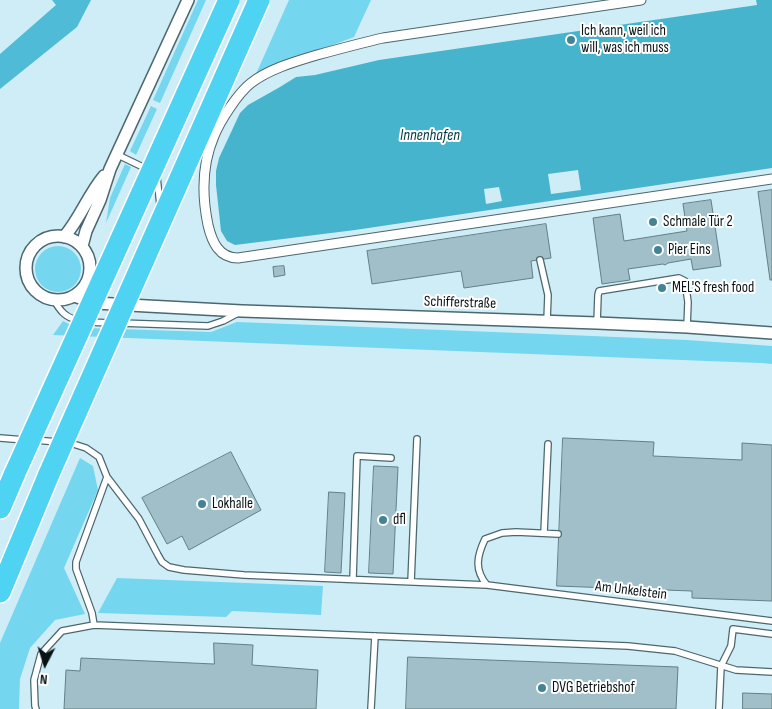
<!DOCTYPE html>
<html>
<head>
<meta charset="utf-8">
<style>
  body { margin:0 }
  #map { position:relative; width:772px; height:709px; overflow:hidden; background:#ceedf6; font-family:"Sofia Sans Condensed",sans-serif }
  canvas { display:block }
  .north { position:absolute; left:20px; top:639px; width:50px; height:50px; -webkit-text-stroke:4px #fff; paint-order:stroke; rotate:185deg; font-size:14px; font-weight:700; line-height:20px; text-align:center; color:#081316 }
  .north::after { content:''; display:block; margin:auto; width:18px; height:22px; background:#081316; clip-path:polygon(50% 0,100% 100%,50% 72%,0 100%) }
</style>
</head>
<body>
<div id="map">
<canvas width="772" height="709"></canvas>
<div class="north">N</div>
</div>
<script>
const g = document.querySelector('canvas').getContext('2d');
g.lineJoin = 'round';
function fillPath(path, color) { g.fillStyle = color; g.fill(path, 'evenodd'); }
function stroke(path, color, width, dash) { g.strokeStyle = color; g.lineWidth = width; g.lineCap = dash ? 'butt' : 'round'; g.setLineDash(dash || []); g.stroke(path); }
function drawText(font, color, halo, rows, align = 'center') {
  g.font = font + ' "Sofia Sans Condensed",sans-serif'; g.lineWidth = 4; g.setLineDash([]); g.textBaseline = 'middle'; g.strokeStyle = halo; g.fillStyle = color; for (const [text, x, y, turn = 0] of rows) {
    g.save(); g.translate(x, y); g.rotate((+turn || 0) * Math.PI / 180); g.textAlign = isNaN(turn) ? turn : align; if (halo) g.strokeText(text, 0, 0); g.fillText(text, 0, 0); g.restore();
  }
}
const green = new Path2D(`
  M198,0H206L160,103L153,100Z
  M289,0H371L354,37L256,74Z
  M151,106L157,109L136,155L130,151Z
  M125,164L131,167L106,223L110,198Z
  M35 269a23 23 0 1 1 46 0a23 23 0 1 1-46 0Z
  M63,321L71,325L87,328L211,332L237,322L545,334L687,340L772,346V364L761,363L707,361L53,335Z
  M80,458L93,466L98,490L64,568L85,614L55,620L30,648L20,679L19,709H0V643Z
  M117,578L323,586L321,615L232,611L226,617L98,613Z`);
const forest = new Path2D(`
  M52,0H91L77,27L0,89V54L56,5Z`);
const water = new Path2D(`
  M756,0H772V168L355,230L235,245L227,241L221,231L216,185V171L219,158L240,113L248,105L280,87L296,77L315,75L379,60L757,5Z`);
const pier = new Path2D(`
  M578,170L581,190L551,194L548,174Z
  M499,187L502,201L486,204L484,189Z`);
const building = new Path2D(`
  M772,190V280H770L758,192Z
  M711,200L721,266L693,270L691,259L668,263L665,265L663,264L628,269L630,280L602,284L593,218L620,214L624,241L687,231L683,204Z
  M546,224L551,258L531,261L533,278L464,288L461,271L372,284L367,251Z
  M284,266L285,275L274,277L273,267Z
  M563,438L654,442L653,456L742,460V443L772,445V601L692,598V591L557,586Z
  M231,452L261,510L189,550L182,536L167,544L142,498Z
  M374,466L398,467L393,574L369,573Z
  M329,492L345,493L341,573L325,572Z
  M214,643L253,645L252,665L318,670L316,709H64L66,670L80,671L81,658L214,664Z
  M408,657L678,667L676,709H406Z
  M743,693L772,694V709H743Z`);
const service = new Path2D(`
  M118,155L149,170
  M157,177L160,205
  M540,260L548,295L547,321
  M54,300C60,311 66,318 78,320
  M87,322L111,323
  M120,323L208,326L223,321L238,313
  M597,323L598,295L599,291L679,278L685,281L688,302L687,327
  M0,438L25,440
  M35,440L58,442
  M67,442L86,448L99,457L107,477L76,562V569L92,613L94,625
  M107,477L139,519L158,555L162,562L169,567L184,570L244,575L487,585
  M544,533L548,444
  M558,534L516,532L502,533L485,539C477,556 474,570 487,585L772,621
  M353,579L357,456L391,458
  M411,582L417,439
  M36,709L35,706L34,680L41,654L62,631L94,625L628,646L675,651L736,670L772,672
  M371,709L375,636
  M719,709L721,666L731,646L733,629L772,634`);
const pedestrian = new Path2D(`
  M641,0L383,38C361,43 339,49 317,55C294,62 269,69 251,83C238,93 220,121 214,136C202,164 202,196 208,225C212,242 219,258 238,258L772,179`);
const minor = new Path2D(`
  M26 268a32 32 0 1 1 64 0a32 32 0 1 1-64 0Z
  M64,237C80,219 88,195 104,176
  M82,246L86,231L100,200L110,169L188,0
  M74,296L96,303L147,306L242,311L597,323L687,327L772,333`);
const motorway = new Path2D(`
  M0,508L15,473
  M0,592L49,474`);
const motorwayBridge = new Path2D(`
  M15,473L229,0
  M49,474L259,0`);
const markers = [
  [571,40,5,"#428495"],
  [653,222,5,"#428495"],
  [658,250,5,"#428495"],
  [662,288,5,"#428495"],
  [202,504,5,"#428495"],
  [383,520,5,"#428495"],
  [542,688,5,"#428495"]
];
const poiNames = [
  ["Ich kann, weil ich",581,31],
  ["will, was ich muss",581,48],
  ["Schmale Tür 2",663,222],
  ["Pier Eins",668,250],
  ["MEL'S fresh food",672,288],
  ["Lokhalle",212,504],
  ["dfl",393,520],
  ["DVG Betriebshof",552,688]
];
const streetNames = [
  ["Schifferstraße",460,303,2],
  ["Am Unkelstein",631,591,7]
];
const waterNames = [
  ["Innenhafen",430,136]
];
fillPath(green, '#75d6ef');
fillPath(forest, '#50bbd6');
fillPath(water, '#47b4ce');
fillPath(pier, '#ceedf6');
fillPath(building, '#a1bfc8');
stroke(building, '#637f88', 1);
stroke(service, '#4c676f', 8);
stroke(pedestrian, '#4c676f', 11);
stroke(minor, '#4c676f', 14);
stroke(motorway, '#fff', 24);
stroke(service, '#fff', 5.5);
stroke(pedestrian, '#fff', 9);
stroke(minor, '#fff', 11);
stroke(motorway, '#4fd3f3', 21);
stroke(motorwayBridge, '#fff', 24, []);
stroke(motorwayBridge, '#4fd3f3', 21);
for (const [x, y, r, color] of markers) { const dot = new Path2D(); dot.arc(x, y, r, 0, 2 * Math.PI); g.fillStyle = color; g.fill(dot); stroke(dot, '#fff', 2); }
drawText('15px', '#081316', '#fff', poiNames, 'left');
drawText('15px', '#081316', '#fff', streetNames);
drawText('italic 16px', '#043843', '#fff', waterNames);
</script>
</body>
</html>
